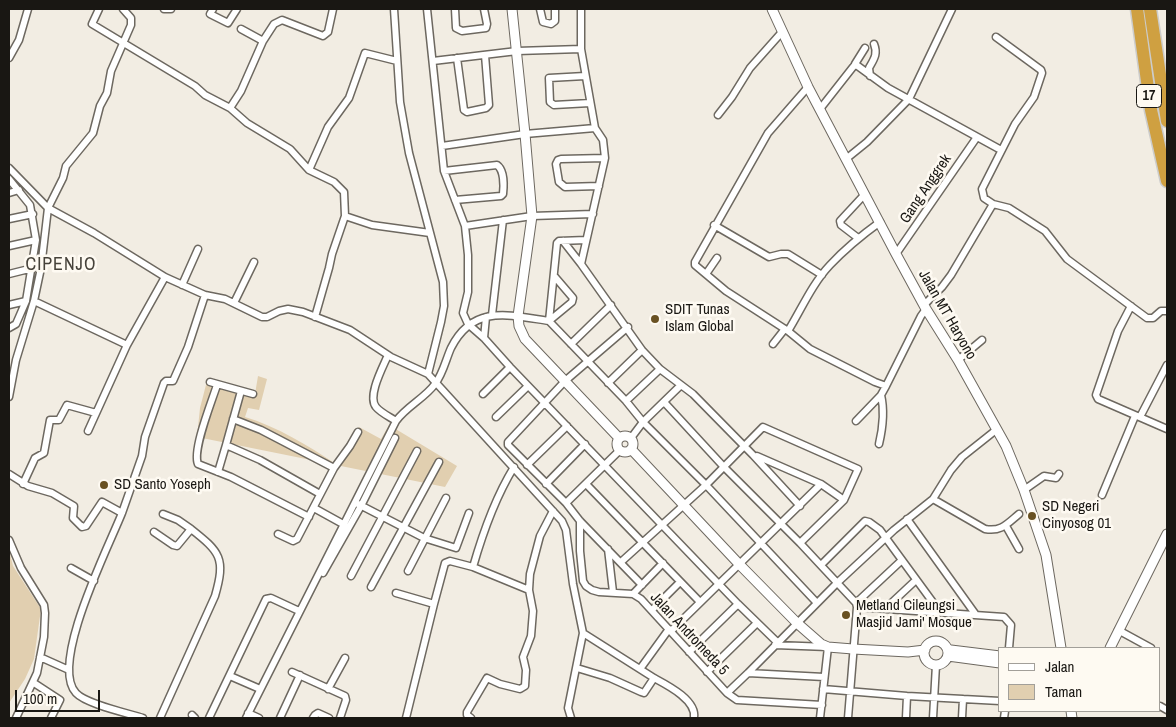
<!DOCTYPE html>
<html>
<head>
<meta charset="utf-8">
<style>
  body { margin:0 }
  #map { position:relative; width:1176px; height:727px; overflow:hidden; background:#f2ede3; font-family:"Archivo Narrow",sans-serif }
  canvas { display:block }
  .frame { position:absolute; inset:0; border:10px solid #191713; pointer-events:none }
  .legend { position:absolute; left:998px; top:647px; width:162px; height:65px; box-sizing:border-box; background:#fefaf2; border:1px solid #a29f99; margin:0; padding:6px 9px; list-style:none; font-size:15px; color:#191713 }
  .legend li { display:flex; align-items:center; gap:10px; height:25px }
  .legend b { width:25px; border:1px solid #a29f99 }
  .scale { position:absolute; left:15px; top:690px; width:85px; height:22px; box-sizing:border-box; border:2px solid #191713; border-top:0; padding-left:6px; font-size:15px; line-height:18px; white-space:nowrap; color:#191713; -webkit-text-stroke:4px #fefaf2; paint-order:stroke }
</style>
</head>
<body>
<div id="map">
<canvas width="1176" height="727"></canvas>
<div class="frame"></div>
<ul class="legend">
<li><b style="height:6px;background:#fff"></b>Jalan</li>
<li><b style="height:14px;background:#e1cfb0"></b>Taman</li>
</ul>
<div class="scale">100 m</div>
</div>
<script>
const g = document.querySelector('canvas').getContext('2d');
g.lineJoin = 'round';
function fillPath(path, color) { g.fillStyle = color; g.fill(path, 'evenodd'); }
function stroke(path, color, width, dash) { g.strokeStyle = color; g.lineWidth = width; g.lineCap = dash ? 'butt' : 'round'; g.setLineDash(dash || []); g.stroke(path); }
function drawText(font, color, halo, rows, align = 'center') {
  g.font = font + ' "Archivo Narrow",sans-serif'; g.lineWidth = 5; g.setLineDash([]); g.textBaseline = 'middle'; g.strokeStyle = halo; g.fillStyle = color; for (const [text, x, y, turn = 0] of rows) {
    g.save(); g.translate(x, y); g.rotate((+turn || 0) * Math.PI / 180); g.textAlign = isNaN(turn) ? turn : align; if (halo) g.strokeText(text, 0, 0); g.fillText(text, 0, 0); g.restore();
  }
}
const green = new Path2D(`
  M258,376L267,379L259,410L248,408L245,417C278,427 307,445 336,464L359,427L381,439L389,425L457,466L445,487L197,437L200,408L207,381L255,394Z
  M9,550L13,566L41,609L34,659L25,679L9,703Z`);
const street = new Path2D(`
  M99,9L92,24L195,86L205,95L230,108L247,123L290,149L309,170L334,182L344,192L345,216L332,254L329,268L315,317
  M164,9H171
  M213,9L210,14L228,23L237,9
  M394,9L400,102L409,153L443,282L444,306L441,322L428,374
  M427,9L444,171L465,226L468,255V292L463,313L468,324L484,338L510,367L738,604L777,642
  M455,9L456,28L462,31L486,28L487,24L484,9
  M540,9L543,22L551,24L555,21V9
  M581,9V49L595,128L603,140L605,158L581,264L642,350L660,369L693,394L753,455L800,506
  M241,29L263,41
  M865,48L855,64L888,88L1001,150
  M9,58L19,40L28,9
  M457,58L464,110L467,112L486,108L489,105L485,55
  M433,61L517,51L581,49
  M585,76L549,78L550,102L554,105L590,103
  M870,76L869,68C874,59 878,54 874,44
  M808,87L768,133L695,262V265L726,291L788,331L810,349L875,382L886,386L921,316L926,309
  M230,108L241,91L263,41L274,24L282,20L323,36L328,32L333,9
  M820,109L853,67
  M718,115L732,97L750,68L782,32
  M442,146L525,134L595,128
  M846,159L867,142L909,99L952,9
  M9,168L48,208L94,233L165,277L205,295L225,299L262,317H267L279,311L288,309L303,312L350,330L391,357L428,374L562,521L566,530L573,584L583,633L568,708L571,718
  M309,170L328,127L349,98L365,53L397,61
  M444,171L497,165C504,170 504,185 503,194L501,196L455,200
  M9,179L30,205L36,240L26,301L16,324L9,328
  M599,186L565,187L559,182L556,164L558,160L561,159L605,158
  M9,193L19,190
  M993,204L984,198L982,189L1015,124L1034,97L1042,73L1041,70L996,37
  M345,216L372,225L430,233
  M9,219L33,214
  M714,225L769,257L781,254H788L822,275
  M465,226L532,216L593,214
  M858,238L841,225L840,221L865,194
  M586,240L559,241L557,243L549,321L626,401L643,422L706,485L817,603
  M563,241L581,264
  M9,246L36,240
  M896,254L977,137
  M9,274L33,268
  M706,274L717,258
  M182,285L198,249
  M34,301L127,345
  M234,303L254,262
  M9,305L26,301
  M924,305L942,287L951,275L993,204L1009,208L1045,231L1067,259L1147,318H1153L1161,311H1167
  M1131,306L1118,331L1096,395L1098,399L1167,429
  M492,315L503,220
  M628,327L565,381L508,442V445L566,503L580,521L642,585
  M788,331C801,310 812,284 830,265C845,249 862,235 880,222
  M484,338L486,317
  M571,344L611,305
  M773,344L784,330
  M388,355C383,367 367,396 376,407C381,413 390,417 396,421
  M958,360L982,340
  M210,382L253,394
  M608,383L642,350
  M217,385C212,401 192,450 198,464L231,477L309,517
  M483,394L510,367
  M9,397L16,360L34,301L41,268L48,208L63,178L66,166L93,133L100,106L107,93L111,71L131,25V18L123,9
  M626,401L660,369
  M664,402L723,466L800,543L856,603L857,607L848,718
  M496,417L528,386
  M1140,417L1167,365
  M233,419L261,430L334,468L350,446L358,432
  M856,421L881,395
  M88,431L127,345L165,277
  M631,438L643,422L681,385
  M879,444C883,427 885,412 881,395L886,386
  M226,445L241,391
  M757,456L821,484L844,500
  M527,465L567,426
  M218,472L226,445L260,460L320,494
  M9,474L28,486L52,493L74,506L73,518L82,527L86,526L102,502L122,513C109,546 49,664 76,693C86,704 127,713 143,718
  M23,484L35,458L44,453L50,420H59L67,405L96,413
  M546,484L585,444
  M586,484L700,602
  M1024,490L1044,476L1056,478L1059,474
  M1102,495L1135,416
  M933,499L985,529C1001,532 1007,524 1019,514
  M566,503L620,450
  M358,504L424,538L456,548L469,513
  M314,508L343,524
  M122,513L142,456L145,437L164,383L166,381H173L188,347L205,295
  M163,514L178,520L191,529
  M907,519L976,615
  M580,521V551L583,581L586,586L592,590L599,592L633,594L641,599L727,693L737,700L822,705
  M1006,526L1019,549
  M154,532L173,545L177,546L191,529C220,552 226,558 215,596L160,718
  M278,534L293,541L297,539L334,468
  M9,540L21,568L44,605L45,613L44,637L37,673L16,718
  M608,549L613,592
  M621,562L706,485L763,427L858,469L844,500L800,543
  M821,565L865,521L869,522L880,530L940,612
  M473,567C483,532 495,498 514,467
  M71,568L94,581
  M408,571L446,498
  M323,573L361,506L395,438
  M351,576L417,451
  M371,587L439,462
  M396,593L434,604
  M633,594L663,563
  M856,603L902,560
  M857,607L1004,617L1011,625L1009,648
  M885,609L916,580
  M652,610L680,582
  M1118,630L1151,648
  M671,631L821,484
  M775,645L828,647L820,718
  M689,652L738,604
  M40,657L69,670
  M577,668L610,678L641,692L644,693L654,678L583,633
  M640,669L669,629
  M292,672L345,696L346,700L340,718
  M707,672L757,623
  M748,673L824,677
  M230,676L260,689
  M654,678C667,685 697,700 694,718
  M34,683L60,700L51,718
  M328,689L345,658
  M823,689L907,696L1000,701
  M727,693L748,673L837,583L894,530L933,499L951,470L962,457L996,430
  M1160,706L1167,710
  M248,713L259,718
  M192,715L195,718
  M209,718L266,599L271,598L299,611
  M246,718L396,421C407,406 425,398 435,384C443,374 446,359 451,348C473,304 509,315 549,321L572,302L573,298L555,277
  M280,718L300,675
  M313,718L315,715L318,713L329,718
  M406,718L434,604L445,563L450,561L473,567L529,590
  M471,718L467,715V712L487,678L500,684L520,689L525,686L526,670L523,657L531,636L533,611L529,590L530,574L540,536L553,511
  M906,718L907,696
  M933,718L936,665
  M962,718L963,699
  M1004,718L1005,711`);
const secondary = new Path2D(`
  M512,9L525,134L532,216L518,316L519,326L525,339L619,438
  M772,9L808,87L896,254L926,309L958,360L1006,446L1024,490L1046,555L1061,648
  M617 444a8 8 0 1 1 16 0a8 8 0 1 1-16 0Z
  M631,449L739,564L797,623L821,644L828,647L853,649L908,652L925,650
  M924 653a12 12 0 1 1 24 0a12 12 0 1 1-24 0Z
  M1110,648L1167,534
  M951,650L1000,656
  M948,656L1000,663
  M1071,711L1072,718`);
const highway = new Path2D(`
  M1137,9L1151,110L1167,181
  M1150,9L1167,121`);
const markers = [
  [655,319,5,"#695122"],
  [104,485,5,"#695122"],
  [1032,516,5,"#695122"],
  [846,615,5,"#695122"]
];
const shields = [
  [1149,96,25]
];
const shieldNames = [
  ["17",1149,96]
];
const streetNames = [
  ["Gang Anggrek",926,189,-56],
  ["Jalan MT Haryono",947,315,60],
  ["Jalan Andromeda 5",689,634,47]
];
const poiNames = [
  ["SDIT Tunas",665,310],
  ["Islam Global",665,327],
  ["SD Santo Yoseph",114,485],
  ["SD Negeri",1042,507],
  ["Cinyosog 01",1042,524],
  ["Metland Cileungsi",856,606],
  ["Masjid Jami' Mosque",856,623]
];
const quarterNames = [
  ["CIPENJO",61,265]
];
fillPath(green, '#e1cfb0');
stroke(street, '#6d6860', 9);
stroke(secondary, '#6d6860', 11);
stroke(highway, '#cccccb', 15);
stroke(street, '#fff', 6);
stroke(secondary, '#fff', 9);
stroke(highway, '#cfa041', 12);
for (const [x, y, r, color] of markers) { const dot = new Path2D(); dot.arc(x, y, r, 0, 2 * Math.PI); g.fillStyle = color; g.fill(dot); stroke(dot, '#fefaf2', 2); }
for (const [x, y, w] of shields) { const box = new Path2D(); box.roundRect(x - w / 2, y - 11.5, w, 23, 4); g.fillStyle = '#fefaf2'; g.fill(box); stroke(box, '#191713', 1); }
drawText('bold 14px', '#191713', null, shieldNames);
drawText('15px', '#191713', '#fefaf2', streetNames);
drawText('15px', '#191713', '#fefaf2', poiNames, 'left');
g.letterSpacing = '1px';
drawText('18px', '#46423a', '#fefaf2', quarterNames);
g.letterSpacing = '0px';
</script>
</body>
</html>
